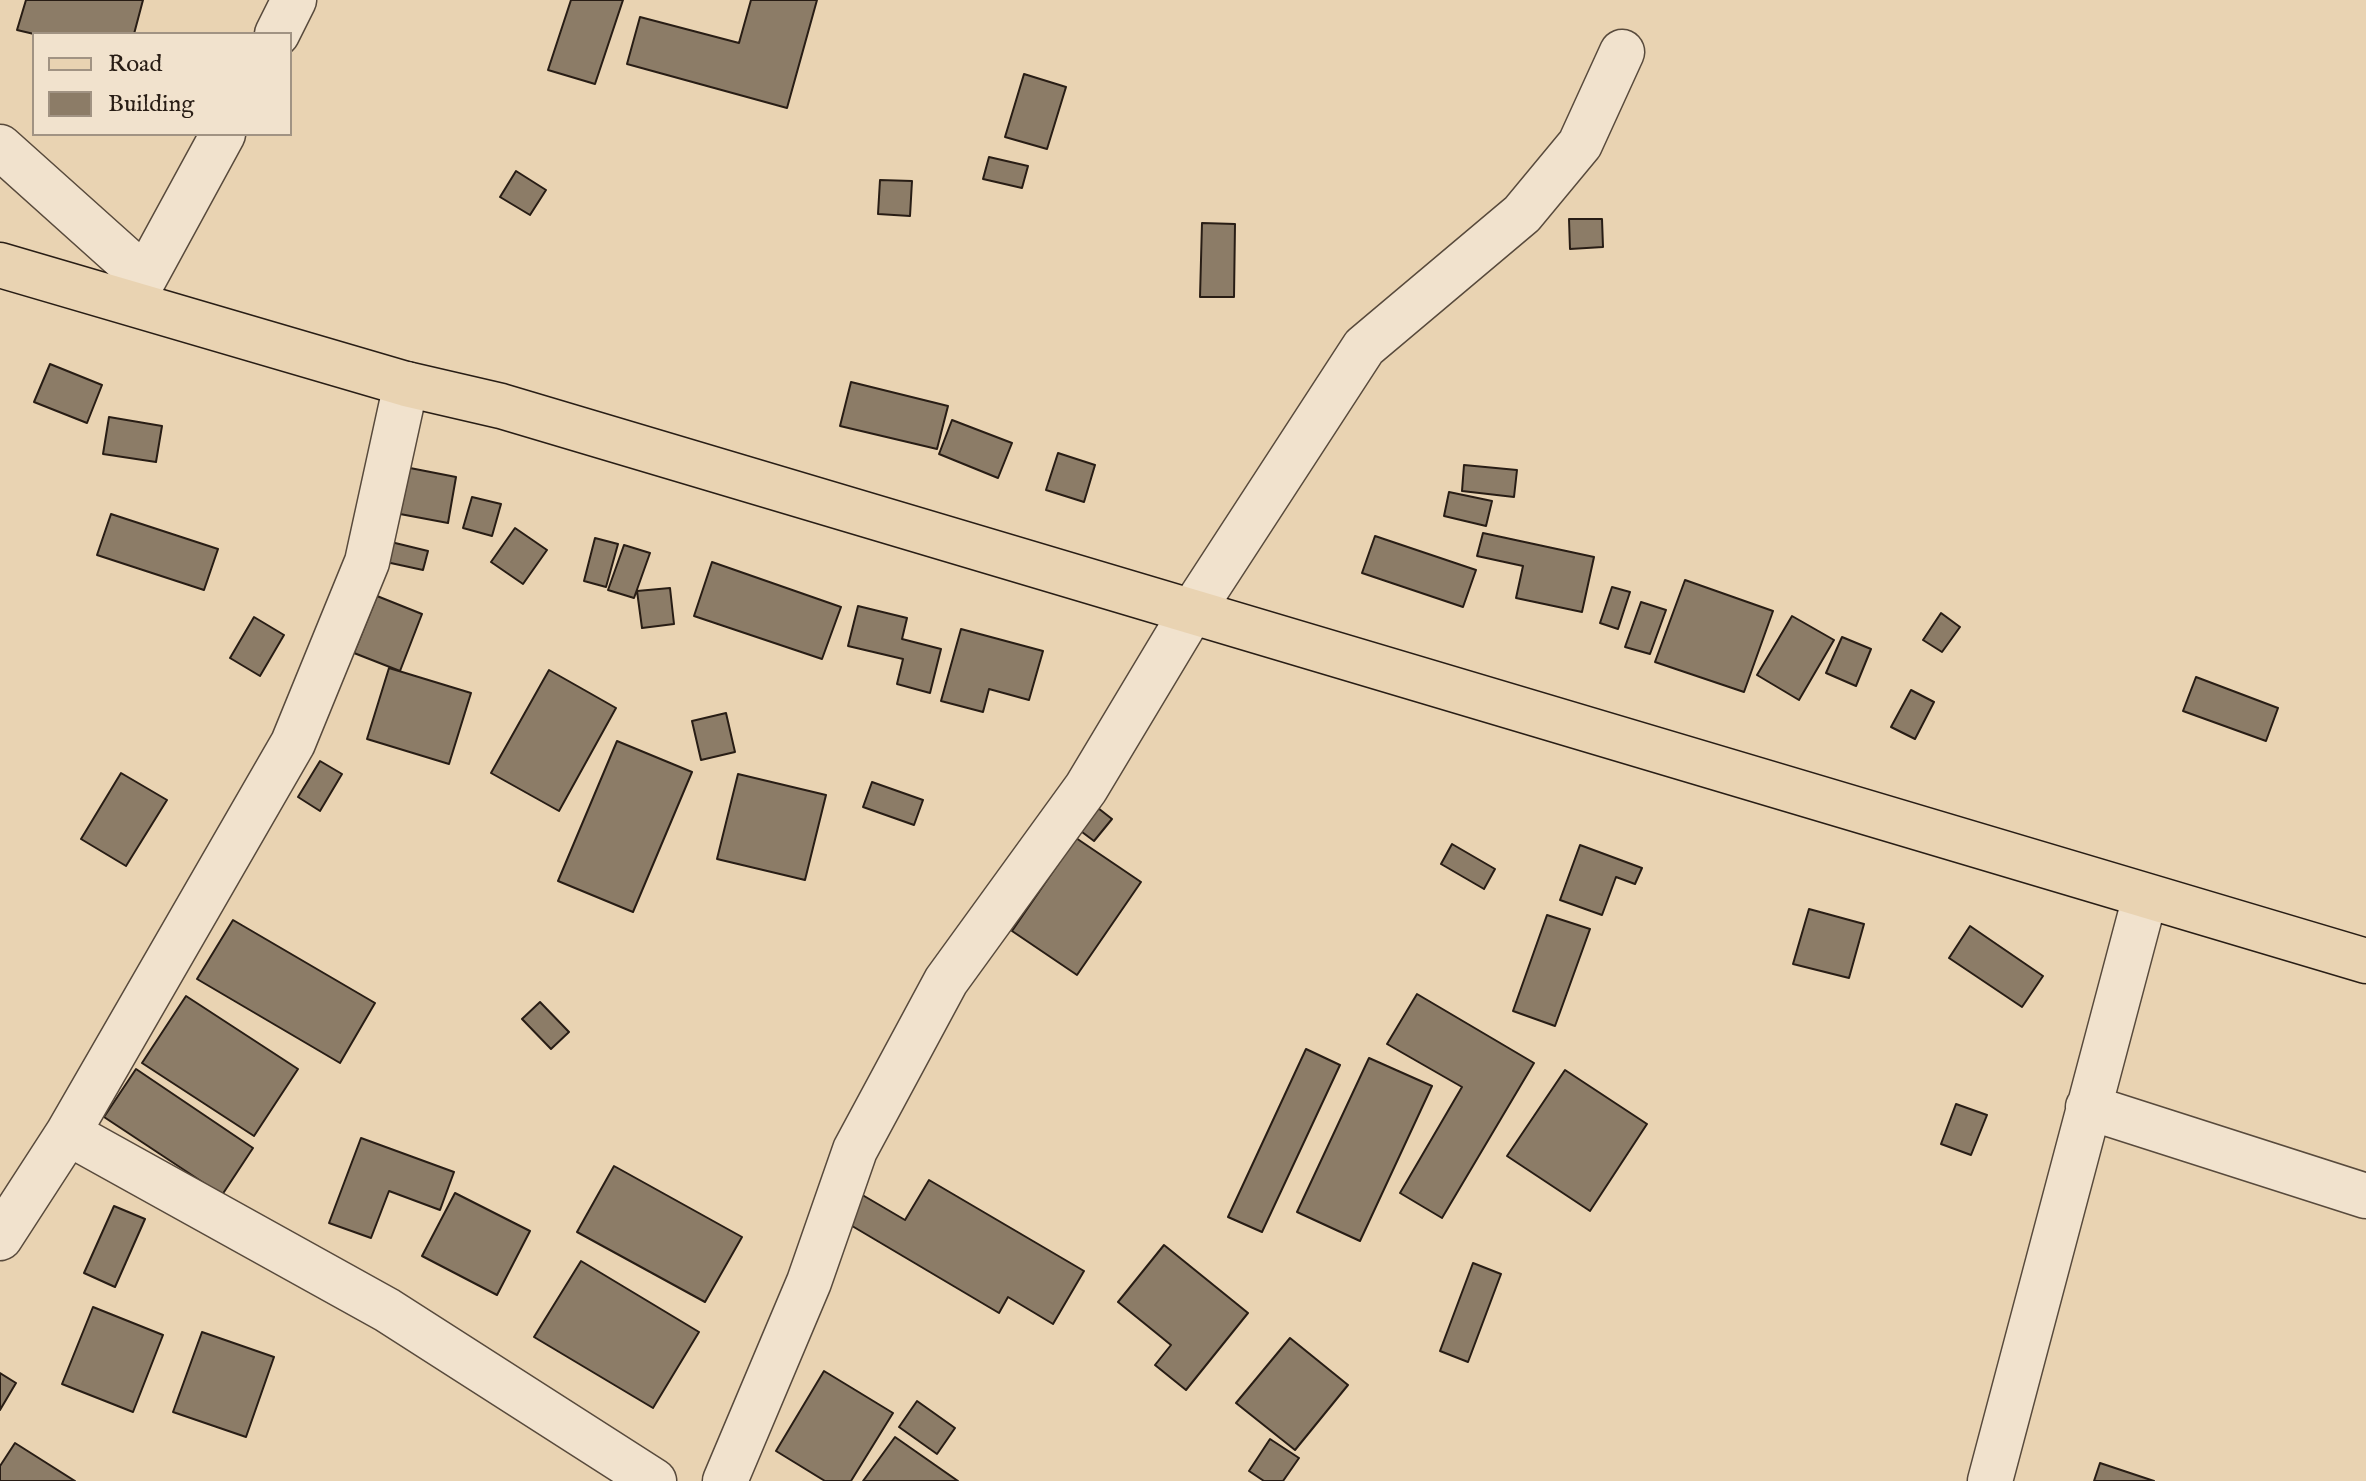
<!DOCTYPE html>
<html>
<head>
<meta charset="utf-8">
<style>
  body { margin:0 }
  #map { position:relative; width:2366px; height:1481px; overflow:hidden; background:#e9d3b2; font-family:"IM FELL English",serif }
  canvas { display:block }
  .legend { position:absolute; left:32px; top:32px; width:260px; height:104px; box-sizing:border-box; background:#f1e2cd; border:2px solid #a19383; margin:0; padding:10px 14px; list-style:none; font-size:24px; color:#281d15 }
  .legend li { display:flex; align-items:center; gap:16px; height:40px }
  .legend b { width:40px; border:2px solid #a19383 }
</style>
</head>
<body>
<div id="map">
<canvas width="2366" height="1481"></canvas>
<ul class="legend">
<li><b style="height:10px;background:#e9d3b2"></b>Road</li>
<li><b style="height:22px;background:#8c7c67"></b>Building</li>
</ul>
</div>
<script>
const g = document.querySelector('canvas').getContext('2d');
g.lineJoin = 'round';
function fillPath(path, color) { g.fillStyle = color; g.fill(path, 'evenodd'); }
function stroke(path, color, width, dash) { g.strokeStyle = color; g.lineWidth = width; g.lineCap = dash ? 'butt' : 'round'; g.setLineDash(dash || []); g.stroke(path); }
const building = new Path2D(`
  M26,0H143L134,34H34L17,30Z
  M571,0H623L595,84L548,70Z
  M751,0H817L787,108L627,64L640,17L739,43Z
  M1024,74L1066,87L1047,149L1005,137Z
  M989,157L1028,166L1022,188L983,179Z
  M516,171L546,190L530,215L500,197Z
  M880,180L912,181L910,216L878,214Z
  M1569,219H1602L1603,247L1570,249Z
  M1202,223L1235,224L1234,297H1200Z
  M50,364L102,385L87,423L34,402Z
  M851,382L948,406L937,449L840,426Z
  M109,417L162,426L156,462L103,454Z
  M952,420L1012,443L998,478L939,454Z
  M1058,453L1095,465L1084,502L1046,490Z
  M1464,465L1517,470L1514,497L1462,491Z
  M410,468L456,477L448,523L400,514Z
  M1449,492L1492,501L1486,526L1444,516Z
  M472,497L501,504L492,536L463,528Z
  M111,514L218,549L204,590L97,555Z
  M515,528L547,550L523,584L491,562Z
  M1483,533L1594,557L1582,612L1516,598L1523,566L1477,556Z
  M1375,536L1476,570L1463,607L1362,573Z
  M595,538L618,544L606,587L584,581Z
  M391,542L428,551L423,570L386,562Z
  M624,545L650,553L634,598L608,590Z
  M712,562L841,607L822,659L694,616Z
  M1685,580L1773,611L1744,692L1655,662Z
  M1612,587L1630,592L1618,629L1600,623Z
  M670,588L674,624L642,628L637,591Z
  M377,596L422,614L400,671L354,653Z
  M1641,602L1666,610L1650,654L1625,647Z
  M858,606L907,618L902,639L941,649L930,693L897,684L903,659L848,646Z
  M1941,613L1960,627L1942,652L1923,640Z
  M1792,616L1834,640L1799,700L1757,675Z
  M254,617L284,635L260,676L230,658Z
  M961,629L1043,651L1029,700L989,689L983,712L941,701Z
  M1842,637L1871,649L1856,686L1826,673Z
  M389,668L471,693L449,764L367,739Z
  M549,670L616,708L559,811L491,773Z
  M2196,677L2278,708L2266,741L2183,711Z
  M1911,690L1934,702L1915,739L1891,727Z
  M726,713L735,752L701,760L692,721Z
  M617,741L692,772L633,912L558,881Z
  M320,761L342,774L320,811L298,797Z
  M121,773L167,800L126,866L81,839Z
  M738,774L826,795L805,880L717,859Z
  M872,782L923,800L914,825L863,807Z
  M1084,797L1112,819L1094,841L1066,820Z
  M1076,838L1141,882L1077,975L1012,931Z
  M1452,844L1495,869L1484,889L1441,864Z
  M1580,845L1642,868L1635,884L1616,877L1602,915L1560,900Z
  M1809,909L1864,924L1849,978L1793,964Z
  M1547,915L1590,929L1555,1026L1513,1011Z
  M233,920L375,1003L340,1063L197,979Z
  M1970,926L2043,976L2022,1007L1949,958Z
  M1417,994L1534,1063L1442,1218L1400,1193L1462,1087L1387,1044Z
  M186,996L298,1069L254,1136L142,1063Z
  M540,1002L569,1032L551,1049L522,1019Z
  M1306,1049L1340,1065L1262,1232L1228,1217Z
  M1369,1058L1432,1086L1360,1241L1297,1212Z
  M136,1069L253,1148L222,1195L104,1117Z
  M1565,1070L1647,1124L1590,1211L1507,1156Z
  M1956,1104L1987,1115L1971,1155L1941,1144Z
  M361,1138L454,1172L440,1210L389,1191L371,1238L329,1223Z
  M614,1166L742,1237L705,1302L577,1232Z
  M929,1180L1084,1271L1053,1324L1008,1297L999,1313L842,1220L859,1193L905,1220Z
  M455,1193L530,1231L497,1295L422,1256Z
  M114,1206L145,1219L115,1287L84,1273Z
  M1164,1245L1248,1313L1186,1390L1155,1365L1171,1345L1118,1302Z
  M581,1261L699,1332L653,1408L534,1337Z
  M1473,1263L1501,1274L1468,1362L1440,1351Z
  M93,1307L163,1335L133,1412L62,1384Z
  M202,1332L274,1357L246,1437L173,1412Z
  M1290,1338L1348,1385L1295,1450L1236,1403Z
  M824,1371L893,1413L851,1481H825L776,1451Z
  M0,1373L16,1383L0,1410Z
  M917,1401L955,1428L937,1454L899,1427Z
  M895,1437L958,1481H863Z
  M1270,1439L1299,1458L1283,1481H1264L1249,1471Z
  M15,1443L75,1481H0V1466Z
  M2100,1463L2154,1481H2094Z`);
const minor = new Path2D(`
  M277,34L294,0
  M0,147L145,277
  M132,301L223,134
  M2088,1107L2366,1196
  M68,1133L387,1310L654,1481
  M0,1238L68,1133L293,743L367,562L406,384
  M725,1481L809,1282L855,1150L946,981L1086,788L1191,613L1364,347L1522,214L1580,144L1622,52
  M1990,1481L2145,897`);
const major = new Path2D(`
  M0,265L406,384L501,406L2366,961`);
fillPath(building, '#8c7c67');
stroke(building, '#281d15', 2);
stroke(minor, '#584a3c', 47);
stroke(major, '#281d15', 47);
stroke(minor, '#f1e2cd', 44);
stroke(major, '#e9d3b2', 44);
</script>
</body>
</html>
